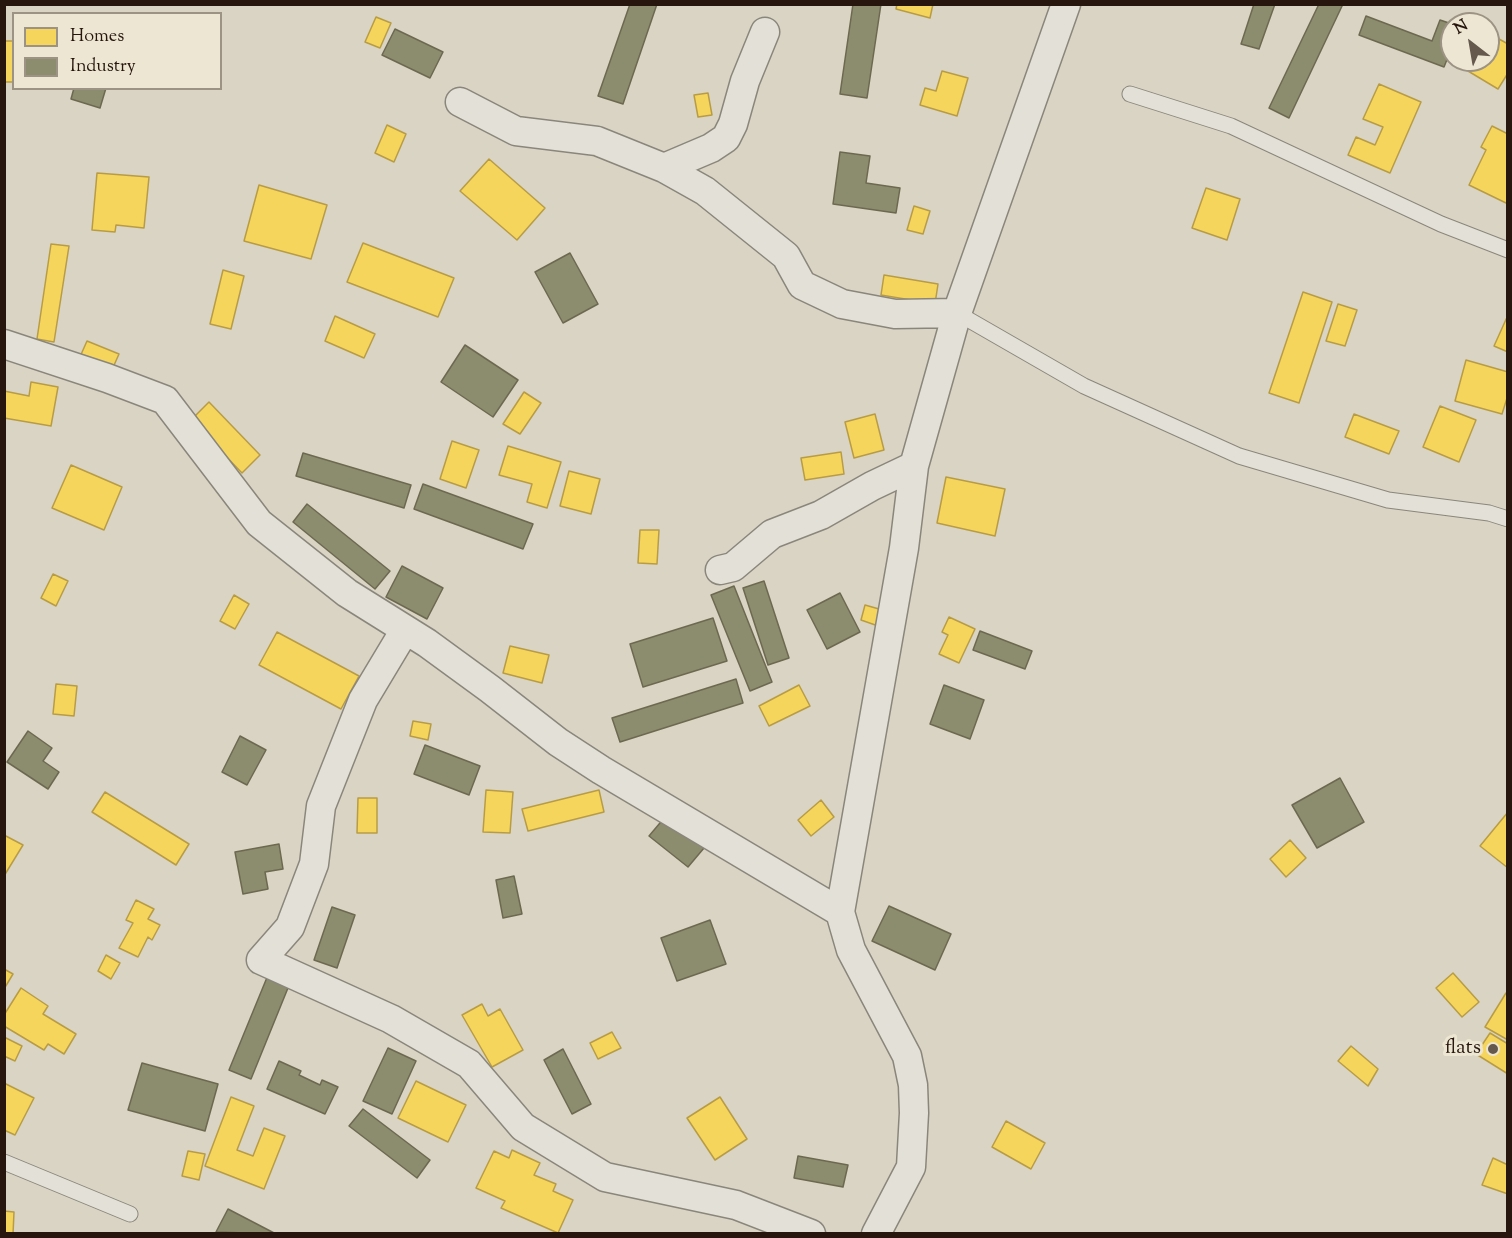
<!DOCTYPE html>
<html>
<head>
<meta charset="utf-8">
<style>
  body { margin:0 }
  #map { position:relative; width:1512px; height:1238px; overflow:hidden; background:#d9d4c3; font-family:"Sorts Mill Goudy",serif }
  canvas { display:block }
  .frame { position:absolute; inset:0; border:6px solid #26160e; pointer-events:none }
  .legend { position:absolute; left:12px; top:12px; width:210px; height:78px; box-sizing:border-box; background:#ede6d2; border:2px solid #9d9384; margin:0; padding:8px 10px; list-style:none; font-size:18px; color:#26160e }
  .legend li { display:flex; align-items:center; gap:12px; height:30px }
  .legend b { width:30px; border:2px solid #9d9384 }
  .north { position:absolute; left:1440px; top:12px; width:60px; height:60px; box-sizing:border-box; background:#ede6d2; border:2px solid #9d9384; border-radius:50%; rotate:329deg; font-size:16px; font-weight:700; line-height:24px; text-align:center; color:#26160e }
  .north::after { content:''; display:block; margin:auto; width:21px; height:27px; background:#65584d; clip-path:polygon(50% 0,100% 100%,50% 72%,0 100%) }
</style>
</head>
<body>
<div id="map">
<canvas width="1512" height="1238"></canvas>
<div class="frame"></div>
<ul class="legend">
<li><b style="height:16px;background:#f6d55c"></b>Homes</li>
<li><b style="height:16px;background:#8c8c6e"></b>Industry</li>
</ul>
<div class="north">N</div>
</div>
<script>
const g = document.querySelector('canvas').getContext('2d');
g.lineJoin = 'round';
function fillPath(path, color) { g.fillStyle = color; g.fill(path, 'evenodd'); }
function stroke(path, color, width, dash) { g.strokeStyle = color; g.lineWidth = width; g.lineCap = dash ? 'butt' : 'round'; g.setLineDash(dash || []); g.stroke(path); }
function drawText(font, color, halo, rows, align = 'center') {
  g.font = font + ' "Sorts Mill Goudy",serif'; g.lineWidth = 6; g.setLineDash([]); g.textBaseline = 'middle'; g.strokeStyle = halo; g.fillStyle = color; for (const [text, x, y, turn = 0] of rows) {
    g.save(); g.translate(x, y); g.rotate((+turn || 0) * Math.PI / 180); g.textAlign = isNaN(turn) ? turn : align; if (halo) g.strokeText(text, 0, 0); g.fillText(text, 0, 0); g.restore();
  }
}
const homes = new Path2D(`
  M897,4H933L930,18L896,9Z
  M376,17L391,23L380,48L365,42Z
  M1490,34L1508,44V73L1498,89L1468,71L1474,60H1488Z
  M4,41H14V82H4Z
  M942,71L968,78L957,116L920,105L925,88L936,91Z
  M1379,84L1421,102L1390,173L1348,155L1356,137L1375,145L1383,127L1363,119Z
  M708,93L712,115L698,117L694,95Z
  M387,125L406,134L394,162L375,153Z
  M1492,126L1508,134V200L1506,203L1469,185L1486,150L1481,147Z
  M489,159L545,208L517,240L460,191Z
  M97,173L149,177L144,228L116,225L115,232L92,230Z
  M259,185L327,205L311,259L244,241Z
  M1206,188L1240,199L1227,240L1192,228Z
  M914,206L930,211L923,234L907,230Z
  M363,243L454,278L438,317L347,282Z
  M51,244L69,246L54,342L37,339Z
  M223,270L244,276L231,329L210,324Z
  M884,275L938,284L935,304L881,295Z
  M1303,292L1332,302L1299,403L1269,393Z
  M1338,304L1357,310L1345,346L1326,341Z
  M1508,315V352L1494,346Z
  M335,316L375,334L364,358L325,341Z
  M87,341L119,354L111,372L79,359Z
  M1466,360L1508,372V395L1502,414L1455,401Z
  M31,382L58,387L51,426L4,418V391L29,396Z
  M524,392L541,403L520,434L503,424Z
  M209,402L260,455L242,473L191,420Z
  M1440,406L1476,420L1459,462L1423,447Z
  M875,414L884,450L854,458L845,422Z
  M1354,414L1399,431L1389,454L1345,437Z
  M452,441L479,450L466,488L440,479Z
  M508,446L561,462L547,508L527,502L532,484L499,475Z
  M841,452L844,474L805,480L801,458Z
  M71,465L122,487L104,530L52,508Z
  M569,471L600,479L591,514L560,506Z
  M946,477L1005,489L995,536L937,523Z
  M640,530H659L657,564L638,563Z
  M53,574L68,581L56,606L41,598Z
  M234,595L249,604L235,629L220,621Z
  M865,605L886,611L881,627L861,620Z
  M949,617L975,629L959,663L939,654L948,635L942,632Z
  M277,632L359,676L341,709L259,665Z
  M510,646L549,655L542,683L503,673Z
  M56,684L77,686L74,716L53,714Z
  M799,685L810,706L769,726L759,706Z
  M413,721L431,724L428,740L410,736Z
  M486,790L513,792L510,833L483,832Z
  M599,790L604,812L528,831L522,809Z
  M105,792L189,844L176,865L92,812Z
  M358,798H377V833H357Z
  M821,800L834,817L811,836L798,820Z
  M1508,812V868L1480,846Z
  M4,835L23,845L4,876Z
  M1290,840L1306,858L1286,877L1270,859Z
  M136,900L154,909L148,919L160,925L152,940L148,937L138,957L119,948L133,923L126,920Z
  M106,955L120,963L111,979L98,971Z
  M4,969L13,974L4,989Z
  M1453,973L1479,1002L1462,1017L1436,988Z
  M21,988L48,1006L43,1014L76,1034L64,1054L48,1044L44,1050L4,1026V1015Z
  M1506,993H1508V1040L1485,1027Z
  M482,1004L488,1016L500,1009L523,1050L492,1067L462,1015Z
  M612,1032L621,1048L598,1059L590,1043Z
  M1490,1033L1508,1044V1074L1476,1054Z
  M4,1037L22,1046L15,1061L4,1056Z
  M1351,1046L1378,1069L1368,1086L1338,1061Z
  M416,1081L466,1105L448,1142L398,1118Z
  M4,1083L34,1098L15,1135L4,1130Z
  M231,1097L254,1106L237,1150L253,1156L264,1128L285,1136L264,1189L205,1166Z
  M720,1097L747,1139L715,1160L687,1118Z
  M1006,1121L1045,1143L1031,1169L992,1147Z
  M512,1150L540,1163L534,1175L556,1184L553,1191L573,1200L558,1233L501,1208L505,1201L476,1188L494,1151L509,1158Z
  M188,1151L205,1154L199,1180L182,1176Z
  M1493,1158L1508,1165V1194L1482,1185Z
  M4,1211L14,1212L13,1234H4Z`);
const industry = new Path2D(`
  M630,4H657L623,104L598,96Z
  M853,4H881L867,98L840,94Z
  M1254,4H1275L1259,49L1241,44Z
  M1319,4H1343L1289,118L1269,108Z
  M1366,16L1432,41L1440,20L1452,24V47L1444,67L1359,35Z
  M395,29L443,52L430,78L382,55Z
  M74,88H106L100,108L71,99Z
  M840,152L870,156L866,183L900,188L896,213L833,204Z
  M570,253L598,304L563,323L535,272Z
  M465,345L518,380L493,417L441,382Z
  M303,453L411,485L404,508L296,476Z
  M423,484L533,524L523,549L414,509Z
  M307,504L390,571L375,589L293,522Z
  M402,566L443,588L427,619L386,597Z
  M764,581L789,658L768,665L743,588Z
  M734,586L772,682L750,691L711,595Z
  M840,593L860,632L827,649L807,610Z
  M713,618L727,661L643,687L630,644Z
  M980,631L1032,651L1025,669L973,650Z
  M736,679L743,703L620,742L612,718Z
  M944,685L984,700L970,739L930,724Z
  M28,731L52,748L43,761L59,772L48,789L7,762Z
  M240,736L266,750L247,785L222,772Z
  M425,745L480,766L469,795L414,774Z
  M1340,778L1364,822L1317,848L1292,805Z
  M665,817L704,848L688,867L649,836Z
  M279,844L283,869L265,872L268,889L243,894L235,852Z
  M514,876L522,914L503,918L496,880Z
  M889,906L951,934L935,970L872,941Z
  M332,907L355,915L337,968L314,960Z
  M710,920L726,964L677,981L661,938Z
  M268,975L290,983L251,1079L229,1070Z
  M388,1048L416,1061L392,1114L363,1101Z
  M563,1049L591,1104L572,1114L544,1060Z
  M279,1061L301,1071L299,1075L320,1085L322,1080L338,1087L325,1114L267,1089Z
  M142,1063L218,1084L205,1131L128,1110Z
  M363,1109L430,1160L417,1178L349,1126Z
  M798,1156L848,1165L843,1187L794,1178Z
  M228,1209L276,1234L216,1232Z`);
const service = new Path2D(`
  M1130,94L1231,126L1441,224L1508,250
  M957,313L1084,386L1239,456L1388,500L1489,513L1508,519
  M4,1162L130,1214`);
const minor = new Path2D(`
  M460,102L516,131L597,141L664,168L705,191L786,256L802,285L842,304L895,314L957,313
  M664,168L711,148L726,138L733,124L745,81L765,32
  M4,344L107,378L165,400L259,523L347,593L427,643L490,689L558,742L601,770L840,912L851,950L907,1056L913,1085L914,1113L911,1167L876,1234
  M720,570L733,567L772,534L821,515L872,486L914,466
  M405,630L363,700L321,806L314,864L290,927L261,960L391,1019L469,1064L523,1127L605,1177L736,1205L811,1234
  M840,912L904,548L914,466L957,313L1066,4`);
const markers = [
  [1493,1049,6,"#65584d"]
];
const poiNames = [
  ["flats",1481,1049]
];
fillPath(homes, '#f6d55c');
stroke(homes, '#b89c45', 1.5);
fillPath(industry, '#8c8c6e');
stroke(industry, '#6d6951', 1.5);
stroke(service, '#8b867c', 17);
stroke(minor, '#8b867c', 31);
stroke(service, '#e2e0d7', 15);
stroke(minor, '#e2e0d7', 28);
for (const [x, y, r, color] of markers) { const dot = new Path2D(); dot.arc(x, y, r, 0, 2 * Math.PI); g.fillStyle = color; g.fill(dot); stroke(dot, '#ede6d2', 2); }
drawText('21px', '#26160e', '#ede6d2', poiNames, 'right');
</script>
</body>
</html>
